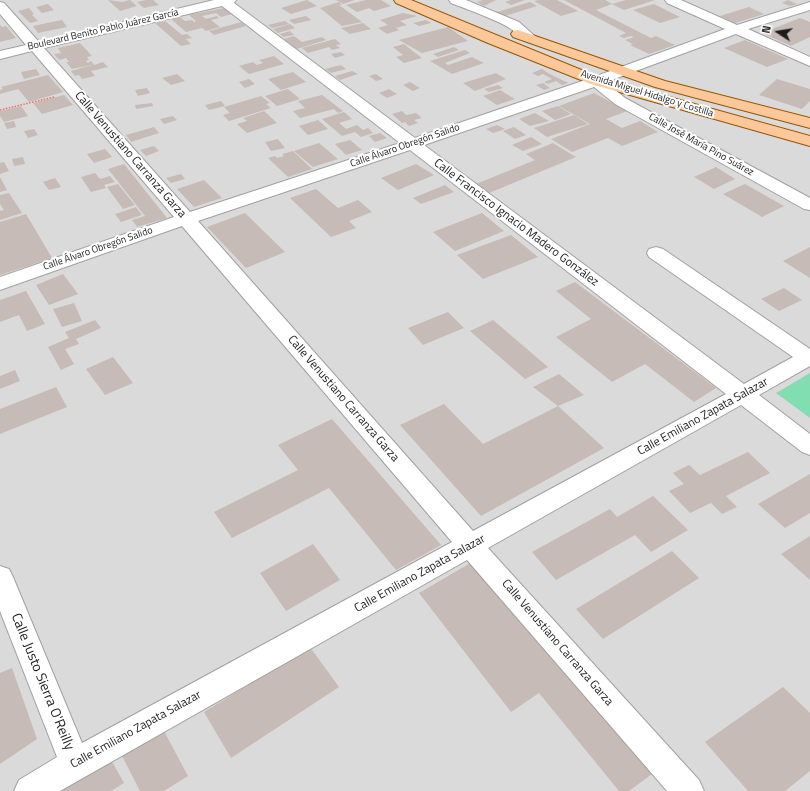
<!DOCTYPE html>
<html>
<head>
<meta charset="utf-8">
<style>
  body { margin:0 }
  #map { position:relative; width:810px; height:791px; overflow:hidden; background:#eee9e2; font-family:"Titillium Web",sans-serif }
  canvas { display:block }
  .north { position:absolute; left:758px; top:12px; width:40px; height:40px; -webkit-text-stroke:3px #fff; paint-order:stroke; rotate:282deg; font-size:11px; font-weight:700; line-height:16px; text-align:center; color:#1d1d1d }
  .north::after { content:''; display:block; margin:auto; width:14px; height:18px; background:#1d1d1d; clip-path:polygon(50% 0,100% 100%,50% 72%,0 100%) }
</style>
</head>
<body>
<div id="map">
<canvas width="810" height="791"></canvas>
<div class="north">N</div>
</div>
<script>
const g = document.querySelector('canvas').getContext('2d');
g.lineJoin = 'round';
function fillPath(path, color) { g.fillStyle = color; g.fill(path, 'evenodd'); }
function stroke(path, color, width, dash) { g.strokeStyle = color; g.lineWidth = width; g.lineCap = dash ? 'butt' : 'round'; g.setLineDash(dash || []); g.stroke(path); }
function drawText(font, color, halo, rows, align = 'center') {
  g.font = font + ' "Titillium Web",sans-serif'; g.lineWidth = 4; g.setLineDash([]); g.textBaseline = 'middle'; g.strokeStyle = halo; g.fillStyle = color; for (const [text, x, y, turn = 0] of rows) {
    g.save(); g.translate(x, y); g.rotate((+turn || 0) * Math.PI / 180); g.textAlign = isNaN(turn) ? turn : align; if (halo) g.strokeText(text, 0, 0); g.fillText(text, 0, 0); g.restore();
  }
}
const residential = new Path2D(`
  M0,0H810V791H0Z`);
const pitch = new Path2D(`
  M810,373V418L776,393Z`);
const building = new Path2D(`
  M108,0L122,2L130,0L137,6L120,11Z
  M146,0H153L159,5L144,8L137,2Z
  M307,0L317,6L291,14L281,8Z
  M336,0H355L343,4Z
  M366,0H381L391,6L374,11L369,8L357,12L346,5Z
  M483,0H496L484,6L477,2Z
  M511,0H525L511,5L505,2Z
  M539,0H557L578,11L561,16L534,1Z
  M564,0H605L612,4L596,10L651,38L656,36L675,45L649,54L630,45L633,44L625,40L634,37L631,36L624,38L619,36L626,33Z
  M626,0H655L624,10L612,4Z
  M788,0L797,4L790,6L782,3Z
  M339,2L342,5H339L362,22L342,26L320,8Z
  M530,2L537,6L502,17L494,13Z
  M48,4L54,10L42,13L36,7Z
  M654,4L680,17L660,23L633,10Z
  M749,7L764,14L735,23L720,16Z
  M29,8L34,14L32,15L38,21L30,23L18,11Z
  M224,8L232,14L221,17L216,13L202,16L206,19L217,16L219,18L211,20L220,27L206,31L202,28L186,32L171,19L180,17L185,21L192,20L194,22L196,21L189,15Z
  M403,13L417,16L400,21L407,25L396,28L399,30L387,34L378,28L388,25L380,20Z
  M306,16L311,20L294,24L289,20Z
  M800,18L810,22V37L791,46L762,33Z
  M62,20L67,27L38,33L33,26Z
  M426,20L431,23L419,26L413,23Z
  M165,21L182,35L187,34L192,38L186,39L191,44L181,46L155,23Z
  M285,21L289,24L272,28L268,25Z
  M241,22L246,26L214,35L209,31Z
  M363,23L371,29L350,34L341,28Z
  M290,24L295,28L278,33L273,29Z
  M0,25L2,27L6,26L16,38L0,42Z
  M448,27L468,41L422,53L399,40Z
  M290,31L294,35L283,37L280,34Z
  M294,36L302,42L322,37L326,40L297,49L284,39Z
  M335,39L341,44L336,45L340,48L332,50L329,47L308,53L302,48Z
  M745,40L788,59L767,67L724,48Z
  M80,43L92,56L87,57L89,60L86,61L88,63L91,61L94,65L103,62L108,67L91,71L95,76L82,79L79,75L75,76L71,71L92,65L72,69L66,62H69L66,58L59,60L54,54L61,53L58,48Z
  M404,44L414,52L422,58L404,63L396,57L403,55L393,47Z
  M454,47L459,50L438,57L433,54Z
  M465,50L470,53L445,63L448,65L472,57L484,63L452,74L430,61Z
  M341,52L345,55L335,58L331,54Z
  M274,56L284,64L249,74L239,66L253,62L257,65L263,63L259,60Z
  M341,65L346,69L331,73L325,69Z
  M36,69L40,75L24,79L21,72Z
  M542,69L548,73L568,83L562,85L556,81L548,84L544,82L552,79L543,74L538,76L532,73Z
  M352,71L358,74L340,80L335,76Z
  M293,72L306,82L281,90L268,79Z
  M496,73L506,79L475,91L463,83Z
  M177,74L185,81L171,85L162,78Z
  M376,74L383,79L376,81L369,76Z
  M48,75L63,92L29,102L18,89L0,94V90L3,89L1,87Z
  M249,79L255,84L245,88L239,82Z
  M777,79L810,89V101L802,109L759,95Z
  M410,82L420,88L413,91L403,85Z
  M543,83L550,88L544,90L536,85Z
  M498,85L503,88L489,92L484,89Z
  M147,88L150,93L138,96L135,90Z
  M288,89L300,99L277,106L265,96Z
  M389,89L397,94L387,98L379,93Z
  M500,90L515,99L497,105L483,96Z
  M594,93L627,111L606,119L622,128L640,121L658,132L622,146L608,138L572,152L551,139L590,124L559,106Z
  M64,95L73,105L42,114L33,103Z
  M322,95L343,111L338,113L334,109L300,118L293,111L305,108L298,101Z
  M261,96L270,103L266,104L271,108L229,121L223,115L230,113L224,107Z
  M221,101L225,106L209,110L205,105Z
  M152,103L153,106L136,109L135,105Z
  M21,106L28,116L4,122L0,116V111Z
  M558,106L571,114L555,120L542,111Z
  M264,111L277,123L247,133L237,124L247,121L243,118Z
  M402,111L406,115L416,113L422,118L414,120L418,123L409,126L405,122L402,123L392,114Z
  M344,112L352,119L339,123L346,129L357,125L363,130L368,128L373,133L361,137L355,132L342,136L322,119Z
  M535,113L549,121L530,126L519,119Z
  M574,115L588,124L547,137L534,128Z
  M173,116L177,120L164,124L160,119Z
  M318,120L328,129L308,135L299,126Z
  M14,121L16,127L7,129L4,123Z
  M497,125L505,129L493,133L486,129Z
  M154,127L159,133L131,142L126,135Z
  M514,127L526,135L515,139L503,131Z
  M34,129L38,135L28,138L24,131Z
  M380,133L387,138L375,142L369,136Z
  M531,137L542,144L523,151L512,145Z
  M278,139L285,148L271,151L265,142Z
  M350,140L362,150L346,155L335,144Z
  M319,143L338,159L313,167L294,151Z
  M553,143L576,157L489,193L476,184L535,160L526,154Z
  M154,146L159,151L146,156L140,150Z
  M105,149L112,157L94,163L87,154Z
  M293,151L312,169L288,177L268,158L275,156L277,158L284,156L282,154Z
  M23,157L25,164L14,166L12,159Z
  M4,162L9,171L0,174V163Z
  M124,164L167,218L137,227L132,220L145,216L108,169Z
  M416,164L434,175L398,190L381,178Z
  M716,167L735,179L714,189L694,177Z
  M95,173L100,179L110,176L115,182L104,185L106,188L91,192L81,177Z
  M181,174L185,179L171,183L166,178Z
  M0,177L7,190L0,192Z
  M55,178L61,187L49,190L43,182Z
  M204,180L222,198L194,207L177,189Z
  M118,184L126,194L135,205L123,209L107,187Z
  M745,184L784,206L762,217L723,194Z
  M445,185L454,192L421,204L413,198Z
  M316,189L338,208L358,200L372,212L349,221L356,228L331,237L290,198Z
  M9,193L22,213L0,220V211L4,210L0,204V195Z
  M136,207L142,215L121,222L115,214Z
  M245,213L285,252L246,268L207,227Z
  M482,213L504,231L455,251L433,232Z
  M26,214L52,258L0,275V222Z
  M511,235L538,257L483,279L457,255Z
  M810,247V278L783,261Z
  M63,274L78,294L49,305L36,285Z
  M575,282L716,388L694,402L645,364L612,382L556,337L591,319L556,291Z
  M784,288L802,300L779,311L761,299Z
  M26,291L45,324L27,331L19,315L0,322V300Z
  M74,303L82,321L62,327L53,309Z
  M448,312L464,328L423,345L408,328Z
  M95,320L101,328L76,339L79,344L65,349L74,364L61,370L48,347L69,338L65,332Z
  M493,320L548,367L525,379L470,331Z
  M113,357L133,383L105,395L86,369Z
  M15,370L20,381L0,389V376Z
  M559,374L584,395L558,406L533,387Z
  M56,387L67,407L0,434V409Z
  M444,404L483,444L558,406L604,448L481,516L400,425Z
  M332,419L441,545L396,570L329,488L232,538L214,512L298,470L278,445Z
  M748,452L770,473L726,496L737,507L722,514L711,503L690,513L669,491L684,484L673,473L689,465L700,475Z
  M810,474V513L785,528L758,504Z
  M653,496L688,530L651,552L635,535L556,580L532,552L610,509L617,517Z
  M810,536V580L781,554Z
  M313,544L340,580L286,611L260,573Z
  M672,551L699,578L603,639L576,609Z
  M472,562L652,774L629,791H619L539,693L511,712L419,593Z
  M310,647L339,687L231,758L204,712Z
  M12,668L37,739L0,764V673Z
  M783,687L810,713V771L785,791H748L705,742Z
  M164,731L188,776L164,791H140L122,756Z
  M110,758L124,783L111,791H63L62,788Z`);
const path = new Path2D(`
  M0,110L54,97`);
const minor = new Path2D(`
  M214,0H236L234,3L415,138L591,78L725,29L667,3L665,0H681L737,25L810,2V10L748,29L810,57V66L736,34L606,82L625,98L810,198V210L804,209L615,104L594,87L424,145L744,384L793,357L649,257L647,253L649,249L656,247L663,249L810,349V366L759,395L810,434V455L802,452L741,405L488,548L699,780L704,791H667L467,560L60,791H14L19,780L57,757L0,611V566L9,569L13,577L82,743L452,542L182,226L0,290V277L174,217L32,51L0,59V51L26,45L0,14V2L4,3L39,42ZM222,6L400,143L190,212L44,48ZM410,150L726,394L473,531L198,221Z
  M449,0H466L519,22L537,38L535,41C524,43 519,35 511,29C498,20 466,9 451,3Z`);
const major = new Path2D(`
  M394,0H411L601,78L810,136V146L591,84L488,43L396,3Z
  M518,30L665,81L810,118V128L655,87L513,37L511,34L513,31Z`);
const farStreetnames = [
  ["Boulevard Benito Pablo Juárez García",103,30,-13],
  ["Avenida Miguel Hidalgo y Costilla",647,94,17],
  ["Calle José María Pino Suárez",701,145,29],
  ["Calle Álvaro Obregón Salido",405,146,-19],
  ["Calle Álvaro Obregón Salido",98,249,-19]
];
const streetNames = [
  ["Calle Venustiano Carranza Garza",130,155,49],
  ["Calle Francisco Ignacio Madero González",516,223,37],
  ["Calle Venustiano Carranza Garza",343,399,49],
  ["Calle Emiliano Zapata Salazar",703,417,-29],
  ["Calle Emiliano Zapata Salazar",420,574,-29],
  ["Calle Venustiano Carranza Garza",557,643,49],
  ["Calle Emiliano Zapata Salazar",136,730,-29]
];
const nearStreetnames = [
  ["Calle Justo Sierra O'Reilly",42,682,68]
];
fillPath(residential, '#dbdada');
fillPath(pitch, '#80deb0');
fillPath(building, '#c6bbb6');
stroke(minor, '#a1a1a1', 2);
stroke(major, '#955500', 2);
stroke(path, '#f96968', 1.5, [1.5, 1.5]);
fillPath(minor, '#fff');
fillPath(major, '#fcc89a');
drawText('10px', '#1d1d1d', '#fff', farStreetnames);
drawText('12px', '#1d1d1d', '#fff', streetNames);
drawText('14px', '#1d1d1d', '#fff', nearStreetnames);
</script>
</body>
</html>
